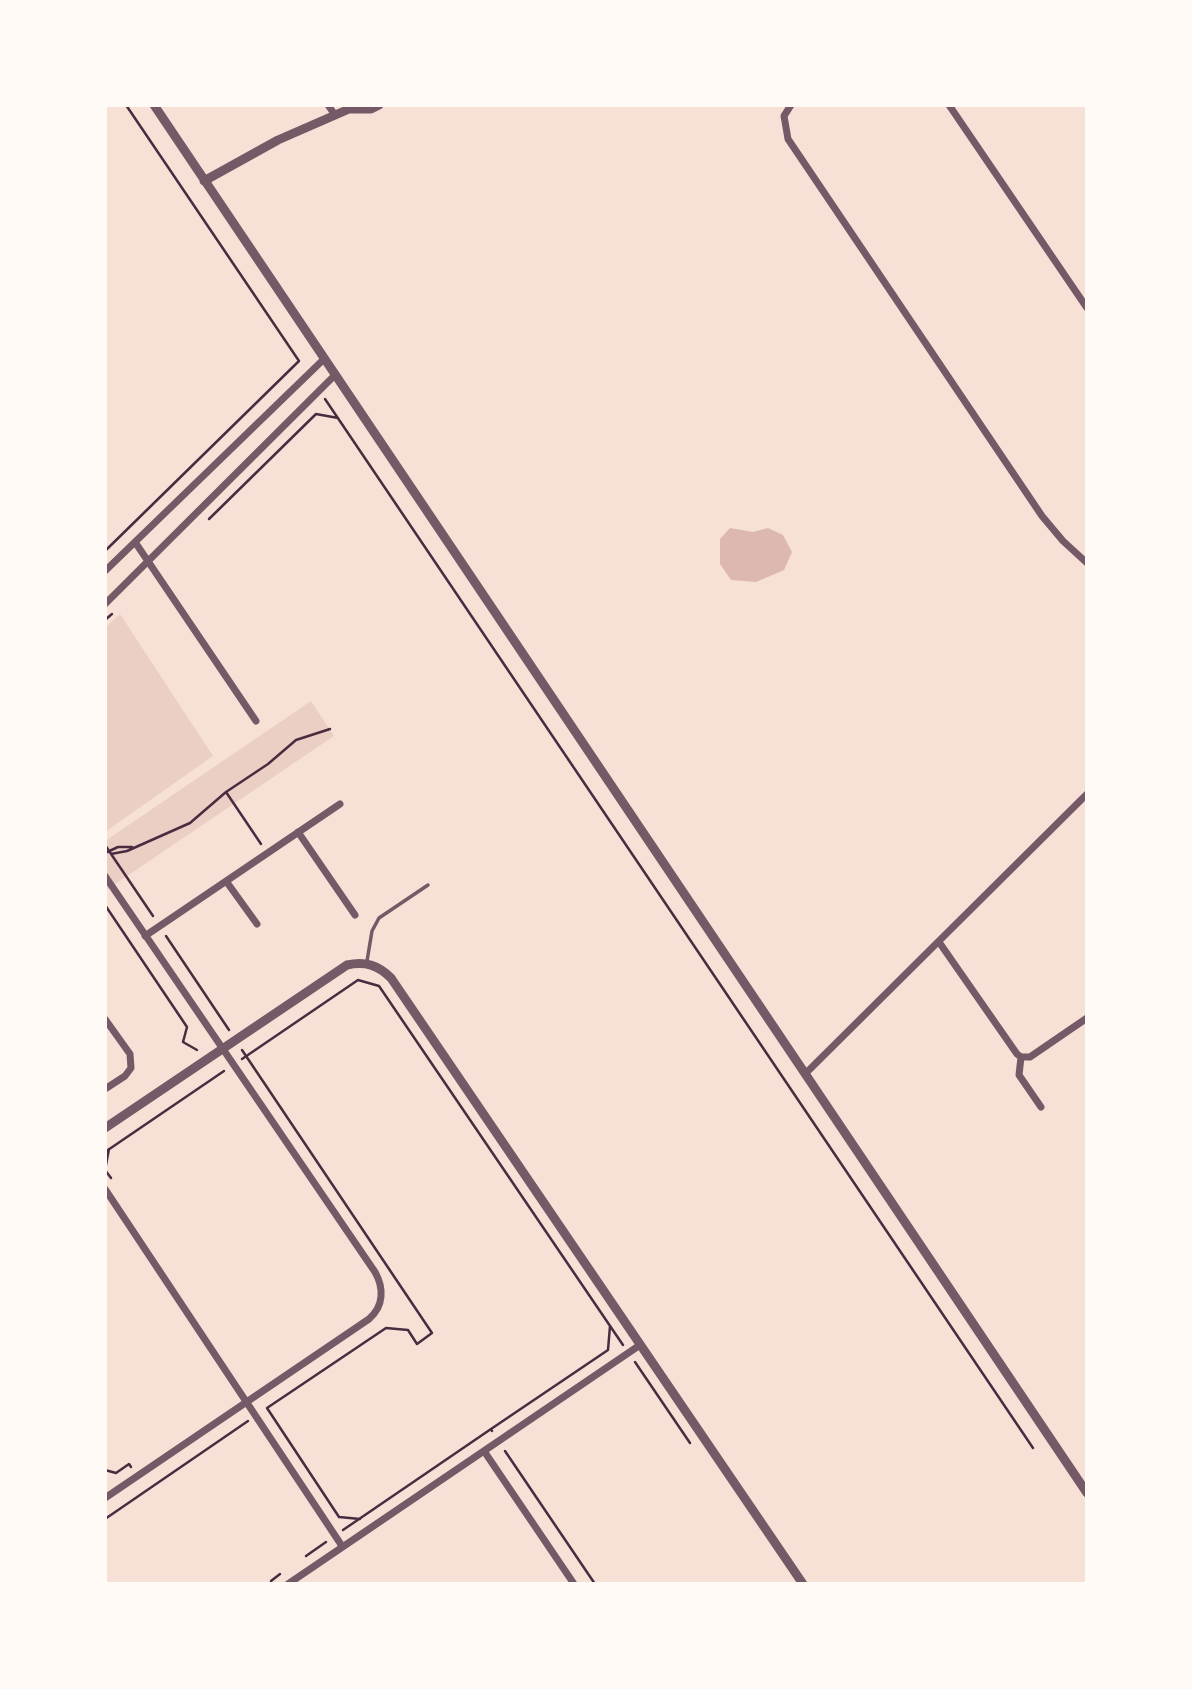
<!DOCTYPE html>
<html>
<head>
<meta charset="utf-8">
<style>
  body { margin:0 }
  #map { position:relative; width:1192px; height:1689px; overflow:hidden; background:#f7e1d7; font-family:"Exo 2",sans-serif }
  canvas { display:block }
  .frame { position:absolute; inset:0; border:107px solid #fffaf5; pointer-events:none }
</style>
</head>
<body>
<div id="map">
<canvas width="1192" height="1689"></canvas>
<div class="frame"></div>
</div>
<script>
const g = document.querySelector('canvas').getContext('2d');
g.lineJoin = 'round';
function fillPath(path, color) { g.fillStyle = color; g.fill(path, 'evenodd'); }
function stroke(path, color, width, dash) { g.strokeStyle = color; g.lineWidth = width; g.lineCap = dash ? 'butt' : 'round'; g.setLineDash(dash || []); g.stroke(path); }
const green = new Path2D(`
  M120,614L213,756L105,832V628Z
  M311,701L334,736L105,891V841Z`);
const water = new Path2D(`
  M730,528L753,532L768,528L783,535L792,552L784,570L756,582L731,580L720,564V539Z`);
const path = new Path2D(`
  M325,399L1033,1448
  M209,519L316,414L338,418
  M105,551L299,361L126,105
  M105,620L112,614
  M226,792L261,844
  M105,845L153,916
  M105,853L118,847H132
  M111,854L127,851L190,823L226,792L268,764L296,740L330,729
  M105,905L187,1027L183,1042L197,1050
  M166,936L229,1030
  M242,1050L432,1333L417,1344L408,1330L386,1328L267,1408L339,1517L360,1519
  M242,1059L358,980L379,986L623,1345
  M109,1149L105,1170L111,1178
  M105,1152L224,1071
  M635,1362L690,1443
  M492,1431L491,1429L608,1350L610,1326
  M505,1451L595,1584
  M105,1470L116,1473L129,1464L131,1467
  M105,1519L248,1421
  M343,1530L491,1429
  M306,1556L326,1542
  M271,1581L280,1574`);
const service = new Path2D(`
  M367,961L372,931L379,918L428,885`);
const minor = new Path2D(`
  M328,105L335,115
  M791,105L784,116L788,139L1042,516L1063,541L1087,563
  M949,105L1087,308
  M135,542L256,721
  M105,571L324,359
  M105,604L335,375
  M298,832L355,915
  M105,876L375,1272C384,1288 384,1306 369,1319L105,1498
  M226,881L257,924
  M145,936L340,804
  M939,942L1017,1054L1021,1057H1030L1087,1018
  M105,1019L130,1054L131,1068L125,1076L105,1089
  M1021,1057L1019,1075L1041,1107
  M805,1074L1087,794
  M105,1189L342,1546
  M484,1451L574,1584
  M288,1584L640,1345`);
const tertiary = new Path2D(`
  M154,105L1087,1493
  M349,109H371L379,105
  M204,181L278,140L349,109L352,105
  M105,1128L347,965C365,961 378,965 391,978L803,1584`);
fillPath(green, '#ebcfc5');
fillPath(water, '#dcb8b0');
stroke(path, '#4a2c40', 2.5);
stroke(service, '#755966', 3.5);
stroke(minor, '#755966', 7);
stroke(tertiary, '#755966', 9);
</script>
</body>
</html>
